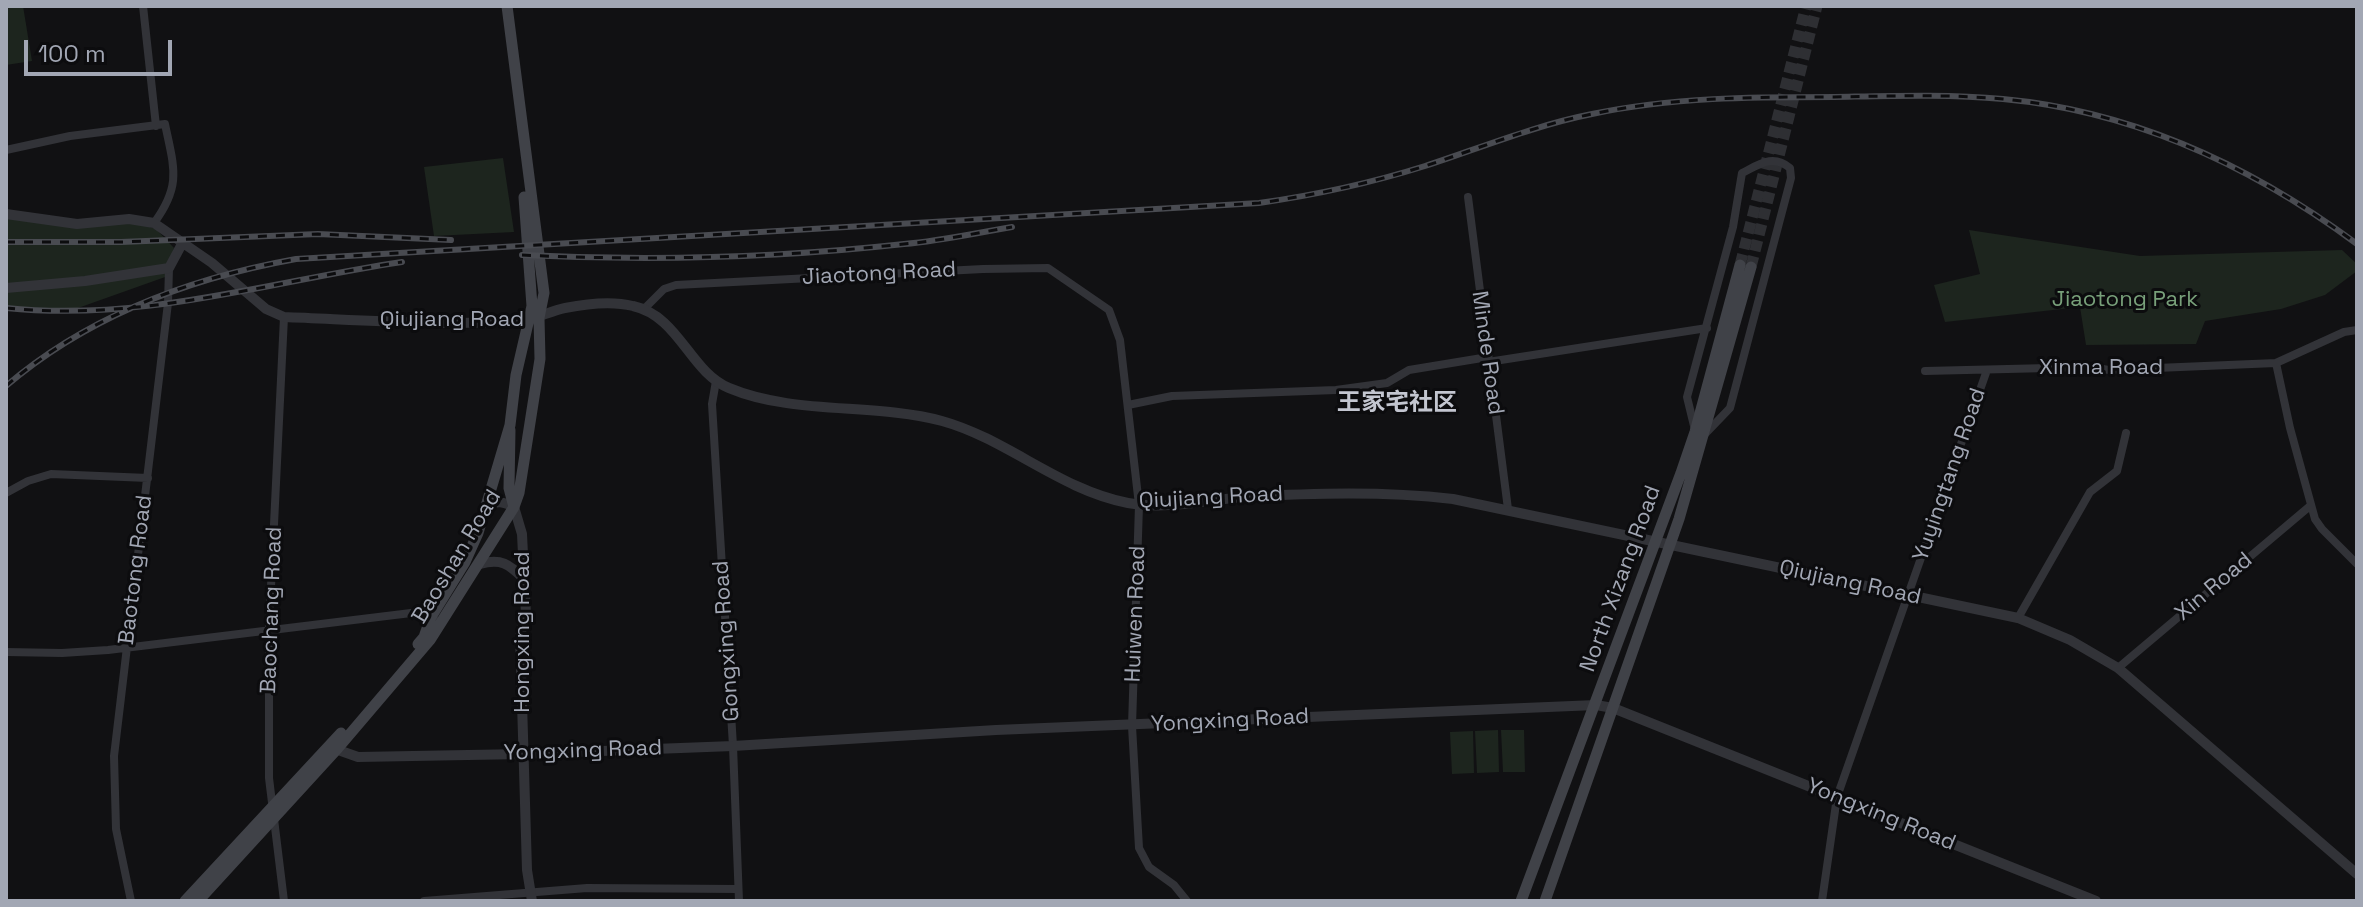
<!DOCTYPE html>
<html>
<head>
<meta charset="utf-8">
<style>
  body { margin:0 }
  #map { position:relative; width:2363px; height:907px; overflow:hidden; background:#111113; font-family:"Space Grotesk",sans-serif }
  canvas { display:block }
  .frame { position:absolute; inset:0; border:8px solid #a2a7b4; pointer-events:none }
  .scale { position:absolute; left:24px; top:40px; width:148px; height:36px; box-sizing:border-box; border:4px solid #a2a7b4; border-top:0; padding-left:10px; font-size:24px; line-height:28px; white-space:nowrap; color:#a2a7b4; -webkit-text-stroke:6px #0c0c0e; paint-order:stroke }
</style>
</head>
<body>
<div id="map">
<canvas width="2363" height="907"></canvas>
<div class="frame"></div>
<div class="scale">100 m</div>
</div>
<script>
const g = document.querySelector('canvas').getContext('2d');
g.lineJoin = 'round';
function fillPath(path, color) { g.fillStyle = color; g.fill(path, 'evenodd'); }
function stroke(path, color, width, dash) { g.strokeStyle = color; g.lineWidth = width; g.lineCap = dash ? 'butt' : 'round'; g.setLineDash(dash || []); g.stroke(path); }
function drawText(font, color, halo, rows, align = 'center') {
  g.font = font + ' "Space Grotesk","Noto Sans SC",sans-serif'; g.lineWidth = 6; g.setLineDash([]); g.textBaseline = 'middle'; g.strokeStyle = halo; g.fillStyle = color; for (const [text, x, y, turn = 0] of rows) {
    g.save(); g.translate(x, y); g.rotate((+turn || 0) * Math.PI / 180); g.textAlign = isNaN(turn) ? turn : align; if (halo) g.strokeText(text, 0, 0); g.fillText(text, 0, 0); g.restore();
  }
}
const green = new Path2D(`
  M6,6H23L32,61L6,65Z
  M503,158L514,232L434,236L424,167Z
  M6,218L134,222L156,229L174,248L168,276L78,308L39,311L6,308Z
  M1969,230L2140,256L2342,250L2357,264V271L2325,295L2281,309L2205,321L2196,344L2086,345L2080,307L1945,322L1934,285L1980,274Z
  M1498,730L1499,772L1477,773L1475,731Z
  M1501,730H1524L1525,772H1503Z
  M1473,731L1474,773L1452,774L1450,732Z`);
const secondaryTunnel = new Path2D(`
  M1740,265L1806,6
  M1751,267L1817,6`);
const minor = new Path2D(`
  M143,6L156,126
  M6,150L70,136L165,124C174,168 182,185 154,223
  M1468,197L1508,509
  M644,309L664,289L676,285L983,269L1048,268L1109,310L1120,340L1139,505L1132,726L1139,848L1149,867L1174,885L1187,901
  M284,317L269,628V778L284,901
  M2357,330L2344,332L2276,363L2290,428L2315,519L2322,529L2357,564
  M1488,362L1707,328
  M1925,371L2090,367L2109,370L2276,363
  M716,381L712,404L733,746L739,901
  M1128,405L1172,396L1336,390L1387,383L1409,370L1488,357
  M1695,430L1687,397L1733,227L1742,173C1760,164 1773,154 1790,168L1791,178L1730,408L1705,434
  M6,493L28,481L51,474L148,478
  M2018,618L2090,492L2117,471L2126,433
  M6,652L62,653L108,650L411,613L434,619
  M2118,668L2310,506
  M131,901L116,829L114,756L168,303L169,268
  M424,901L587,888L738,889
  M1822,901L1837,797L1987,370`);
const tertiary = new Path2D(`
  M6,214L77,224L129,219L154,223L212,263L266,309L284,317C362,320 441,326 518,321C536,320 549,311 565,308C585,304 613,301 633,306C679,316 690,372 729,388C793,415 875,403 942,421C1007,439 1060,490 1128,503C1166,510 1206,500 1244,497C1314,493 1384,491 1453,499L2018,618L2070,640L2118,668L2357,874
  M6,288L85,281L169,268L183,242
  M486,506C497,500 504,502 514,507L522,534L526,615L520,635L527,870L532,901
  M480,564C501,558 509,564 524,579
  M333,743L341,751L358,757L523,754L733,746L996,730L1596,705L1613,708L2096,901`);
const secondary = new Path2D(`
  M510,430L509,488L514,507
  M418,644L424,637L431,617L465,562L478,533L510,425L516,375L532,306L524,197
  M185,901L341,733
  M198,901L338,748L430,640L514,507L519,493L540,359L539,318L544,293L507,6
  M1521,901L1681,473L1695,432L1740,265
  M1545,901L1679,519L1751,267`);
const rail = new Path2D(`
  M6,242H121L318,234L451,240
  M522,255C648,261 777,258 904,244C940,241 976,233 1012,227
  M6,308C145,322 267,282 402,262
  M6,386C89,315 190,278 296,259L1259,203C1316,195 1371,183 1425,166C1480,148 1536,125 1592,114C1673,97 1752,97 1834,97C1890,96 1947,94 2003,99C2133,111 2253,167 2357,244`);
const streetNames = [
  ["Jiaotong Road",879,274,-3],
  ["Qiujiang Road",452,320],
  ["Minde Road",1487,353,82],
  ["Xinma Road",2101,368],
  ["Yuyingtang Road",1950,475,-71],
  ["Qiujiang Road",1211,498,-3],
  ["Baoshan Road",457,557,-59],
  ["Baotong Road",136,570,-83],
  ["North Xizang Road",1621,579,-70],
  ["Qiujiang Road",1850,583,12],
  ["Xin Road",2214,587,-40],
  ["Baochang Road",272,610,-88],
  ["Huiwen Road",1136,614,-88],
  ["Hongxing Road",523,632,-90],
  ["Gongxing Road",727,641,-94],
  ["Yongxing Road",1230,721,-3],
  ["Yongxing Road",583,751,-2],
  ["Yongxing Road",1881,815,22]
];
const parkNames = [
  ["Jiaotong Park",2125,300]
];
const neighbourhoodNames = [
  ["王家宅社区",1397,403]
];
fillPath(green, '#1d251e');
stroke(secondaryTunnel, '#2e2f33', 11, [11, 5.5]);
stroke(minor, '#323338', 8);
stroke(tertiary, '#323338', 10);
stroke(secondary, '#404248', 11);
stroke(rail, '#494b51', 6);
stroke(rail, '#0c0c0e', 3, [9]);
drawText('22px', '#a2a7b4', '#0c0c0e', streetNames);
drawText('22px', '#78a07a', '#0c0c0e', parkNames);
drawText('bold 24px', '#c3c6d0', '#0c0c0e', neighbourhoodNames);
</script>
</body>
</html>
